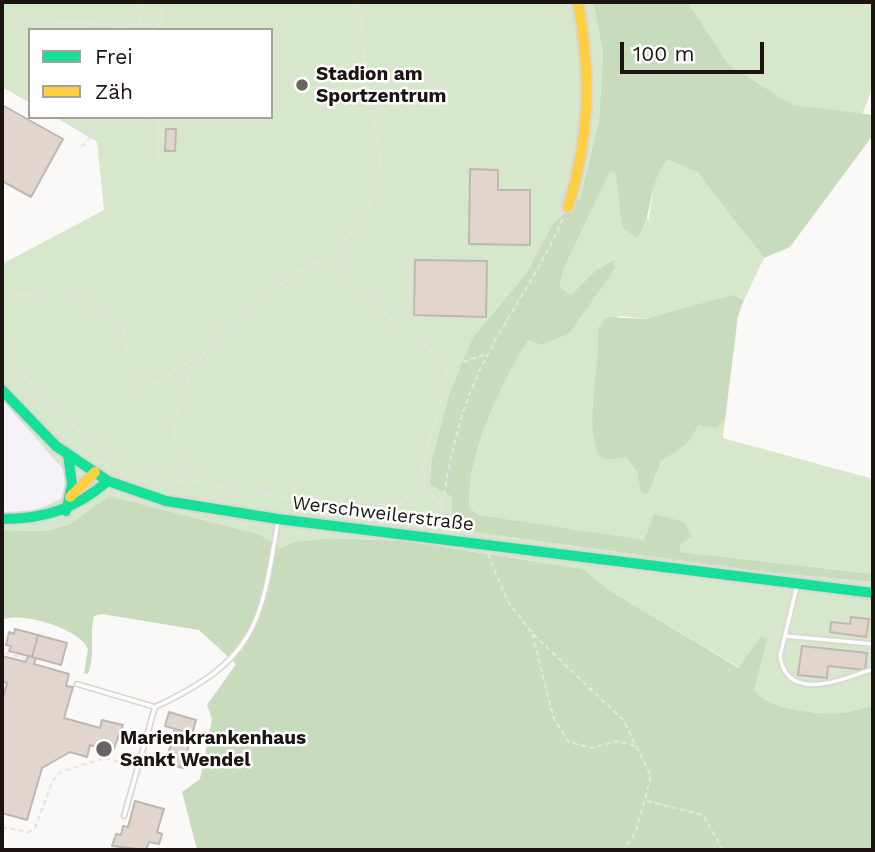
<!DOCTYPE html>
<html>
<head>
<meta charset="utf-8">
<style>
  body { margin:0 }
  #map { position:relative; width:875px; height:852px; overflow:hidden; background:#fbf9f7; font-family:"Work Sans",sans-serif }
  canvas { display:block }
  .frame { position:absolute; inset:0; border:4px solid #1b1410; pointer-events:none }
  .legend { position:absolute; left:28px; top:28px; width:245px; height:91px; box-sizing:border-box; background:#fff; border:2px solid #a4a19f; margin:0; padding:9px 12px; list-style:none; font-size:21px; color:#1b1410 }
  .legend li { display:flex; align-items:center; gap:14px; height:35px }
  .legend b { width:35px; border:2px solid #a4a19f }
  .scale { position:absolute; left:620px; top:42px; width:144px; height:32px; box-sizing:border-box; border:4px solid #1b1410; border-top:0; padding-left:9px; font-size:21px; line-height:24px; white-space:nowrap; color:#1b1410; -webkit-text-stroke:5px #fff; paint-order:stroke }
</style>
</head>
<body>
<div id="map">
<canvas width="875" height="852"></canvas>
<div class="frame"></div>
<ul class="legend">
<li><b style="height:9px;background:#16e098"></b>Frei</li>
<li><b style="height:9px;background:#ffcf43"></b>Zäh</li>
</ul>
<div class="scale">100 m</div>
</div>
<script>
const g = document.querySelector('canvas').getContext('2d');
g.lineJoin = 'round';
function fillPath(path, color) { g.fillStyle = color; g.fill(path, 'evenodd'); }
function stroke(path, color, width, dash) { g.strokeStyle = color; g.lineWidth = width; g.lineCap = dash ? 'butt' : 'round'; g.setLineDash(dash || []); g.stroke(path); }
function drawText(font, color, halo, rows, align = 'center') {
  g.font = font + ' "Work Sans",sans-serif'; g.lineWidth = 5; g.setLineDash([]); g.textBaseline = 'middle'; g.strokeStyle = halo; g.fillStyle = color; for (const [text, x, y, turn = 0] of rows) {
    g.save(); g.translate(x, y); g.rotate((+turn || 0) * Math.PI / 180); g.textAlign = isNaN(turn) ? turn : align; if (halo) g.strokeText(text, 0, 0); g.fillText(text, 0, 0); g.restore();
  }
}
const commercial = new Path2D(`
  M2,400L69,476L65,496L45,508L21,514H2Z`);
const green = new Path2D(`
  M2,2H593L603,52L599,121L580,198L552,225L525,275L473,337L450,391L431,463L430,485L452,497V516L587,546L773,573L873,582V706C862,708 852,712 841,713C819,715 767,709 754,690L761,637L740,668L612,592L583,569L405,541L328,538L294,542L280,548L259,534L109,496L68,525L45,531L2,530V514C26,514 44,508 65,496L69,476L2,400V264L104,210L97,142L55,117H271V30H30V103L2,87Z
  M688,2H873V86L862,115L793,105L729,65Z
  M666,160L697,172L764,258L744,300L732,296L645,319L620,316L598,328C600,368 584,420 598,455L608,460L626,457L637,472L641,493L654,480L661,462L688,443L700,424L716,427L725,420L723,438L873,479V574L681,552L679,546L647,530L645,540L634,539L479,515L470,508C465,459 502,381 528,339L542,345L615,270L612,260L596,270L571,295L558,287L563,270L610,170L616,174L649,220L655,175Z`);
const forest = new Path2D(`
  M593,2H688L729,65L793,105L873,115V135L790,247L764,258L697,172L667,160C646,187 656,208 637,238L622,227L616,174L610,171L563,270L559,287L571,295L596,270L613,260L615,269L569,333L542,345L528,340C502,381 465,459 470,508L479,515L644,540L654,514L684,522L692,537L679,545L681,552L873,574V582L773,573L475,532L458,527L452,516V497L430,485L431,463L450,391L473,337L525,275L552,225L580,198L599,121L603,52Z
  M732,295L744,300L738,316L725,420L716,428L699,425L688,443L661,462L648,494L641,493L637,472L626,457L608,460L598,455C584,420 600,368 598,328L606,317L645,319Z
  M109,496L259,534L280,548L294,542L328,538L405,541L583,569L612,592L739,668L761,636L767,639L754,690C767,709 818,715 841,713C852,712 862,708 873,706V850H197L182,792L200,779L212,719L207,705L236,664L199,630L102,614L94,616C89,636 96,654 88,674L84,673L88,649C80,629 21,611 2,620V530L45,531L68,525Z`);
const building = new Path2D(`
  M2,105L63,139L31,197L2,181Z
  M166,129H176L175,151H165Z
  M470,169L498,170V190H530V245L469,244Z
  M415,260L487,261L486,317L414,315Z
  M851,617L869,619L866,637L830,632L831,622L850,624Z
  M15,629L38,635L32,657L9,651L11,646L6,645L9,632L14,634Z
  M38,635L67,643L61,665L32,657Z
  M802,646L867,653L865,670L828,666L827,678L798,675Z
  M2,656L26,662L28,656L36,658L34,664L69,674L66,686L73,687L64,718L100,728L102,720L123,725L113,751L90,745L87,757L70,752L42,768L27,820L2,813V701L7,683L2,681Z
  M169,712L196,720L192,734L165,726Z
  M174,731L191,736L183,768L166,763Z
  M135,801L164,809L157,832L162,834L159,844L149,842L146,850L112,846L116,834L121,835L123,826L128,827Z`);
const path = new Path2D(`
  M359,2L363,49L381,163L368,207L336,255L340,265L407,334L445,361C454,385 418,449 422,488L442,503
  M2,21L160,25
  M139,24V2
  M160,30L162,2
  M81,146L87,143L96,117
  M159,163V117
  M335,255C290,273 247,306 214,341C185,372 153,446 195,478C215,493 341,503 373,507L394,506L421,489
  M2,297L60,292L103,310L124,325L129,369L135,385L146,389L203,353
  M2,348C41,402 88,446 150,472C163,477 183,486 197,480
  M447,367L487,354
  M2,373L10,383
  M55,430L70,442
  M98,461L127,476
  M410,525L422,524L432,515H441
  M439,528C446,474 457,417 481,368C506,316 541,271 563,218
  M488,554L508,602L532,633L624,721L651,776L636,832L623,850
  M532,634L554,719L569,742L591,748L618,741L635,746
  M2,645L5,653L27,659
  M647,801L703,815L723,850
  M2,827L29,832L35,828L52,782L60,772L105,758L130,765`);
const lane = new Path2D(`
  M797,586L780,656C787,704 843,679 873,669
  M785,636L873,644
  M77,684L155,707C256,660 261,625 278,521
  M124,816L155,707`);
const fast = new Path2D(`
  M2,390L56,446L108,481L166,501L278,519L873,593
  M66,511L72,484L68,454
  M2,519C45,519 75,509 108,481`);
const slow = new Path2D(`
  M568,207C590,138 591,73 578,2
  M70,497L95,472`);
const markers = [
  [302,85,7,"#696461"],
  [104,749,9,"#696461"]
];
const poiNames = [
  ["Stadion am",316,74],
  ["Sportzentrum",316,96],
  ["Marienkrankenhaus",120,738],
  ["Sankt Wendel",120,760]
];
const streetNames = [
  ["Werschweilerstraße",383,514,7]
];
fillPath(commercial, '#f6f2fa');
fillPath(green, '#d6e7cc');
fillPath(forest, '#c8dcbd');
fillPath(building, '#e2d5ce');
stroke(building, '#bcb8b4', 2);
stroke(lane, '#dad6d2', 7);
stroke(fast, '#dad6d2', 14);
stroke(slow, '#dad6d2', 14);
stroke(path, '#e5e4e3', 2, [5, 3.5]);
stroke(lane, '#fefefe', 3.5);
stroke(fast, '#16e098', 10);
stroke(slow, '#ffcf43', 10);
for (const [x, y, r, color] of markers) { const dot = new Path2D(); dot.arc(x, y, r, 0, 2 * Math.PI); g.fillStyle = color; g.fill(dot); stroke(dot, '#fff', 2.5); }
drawText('bold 19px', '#1b1410', '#fff', poiNames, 'left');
drawText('19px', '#1b1410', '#fff', streetNames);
</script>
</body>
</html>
